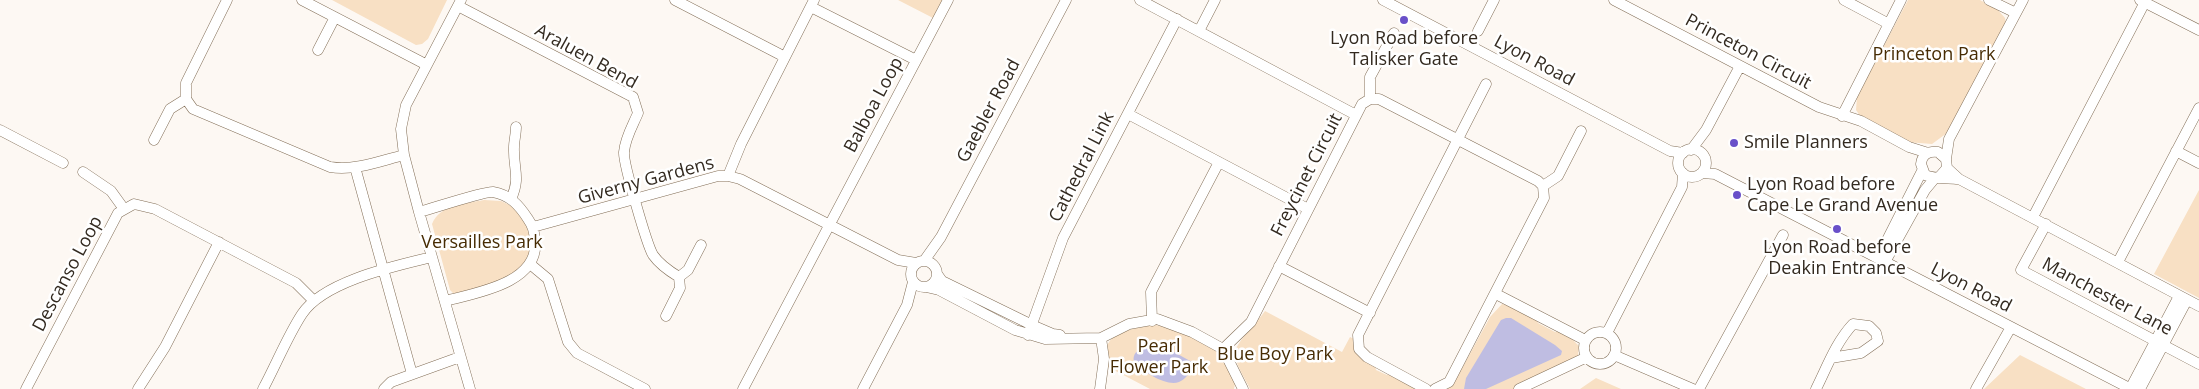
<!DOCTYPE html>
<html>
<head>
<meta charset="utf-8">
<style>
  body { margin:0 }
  canvas { display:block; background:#fdf8f3 }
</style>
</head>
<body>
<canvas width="2199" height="389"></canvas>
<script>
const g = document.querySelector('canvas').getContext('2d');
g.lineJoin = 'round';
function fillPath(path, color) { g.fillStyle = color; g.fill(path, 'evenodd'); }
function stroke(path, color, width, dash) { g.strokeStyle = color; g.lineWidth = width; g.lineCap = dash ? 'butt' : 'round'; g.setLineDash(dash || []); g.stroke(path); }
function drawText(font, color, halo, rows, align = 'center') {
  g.font = font + ' "Open Sans",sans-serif'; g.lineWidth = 5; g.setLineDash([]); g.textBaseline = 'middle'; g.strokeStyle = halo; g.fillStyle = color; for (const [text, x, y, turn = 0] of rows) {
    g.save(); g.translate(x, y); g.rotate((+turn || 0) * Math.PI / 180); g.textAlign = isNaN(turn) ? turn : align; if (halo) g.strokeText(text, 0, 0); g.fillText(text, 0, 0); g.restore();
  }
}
const green = new Path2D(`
  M332,0H447L428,39L422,44L416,45Z
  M898,0H945L935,19Z
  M1908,0H1980L1997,9L2005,18L2006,23L1947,133L1932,144L1907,142L1860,116L1856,110L1857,97Z
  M2199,190V298L2154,274Z
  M484,200L501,201L514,207L530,229L532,250L525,264L512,277L460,295L454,294L450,290L432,224C440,204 465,204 484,200Z
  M1502,304L1511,306L1536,319L1538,323L1555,332L1558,331L1573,340L1579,346L1578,356L1516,389H1447L1453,385L1490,317Z
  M1265,311L1342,352L1350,337L1354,339L1375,365L1376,370L1387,375L1391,373L1421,389H1250C1245,378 1235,365 1235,352C1236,343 1259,320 1265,311Z
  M1153,325C1170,326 1211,340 1221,355C1227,364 1231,374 1235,384L1234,389H1150L1108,367C1107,361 1105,353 1107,347C1111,330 1139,328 1153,325Z
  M2020,355L2086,389H1984Z
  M1596,378L1621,389H1580Z`);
const water = new Path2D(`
  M1506,318H1511L1555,345L1562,351L1561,355L1486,389H1464L1466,378L1501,320Z
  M1163,346L1192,362L1191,371C1188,375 1184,380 1179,382C1167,387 1145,372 1135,365C1128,347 1150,347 1163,346Z`);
const minor = new Path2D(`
  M227,0L186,83V99L193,109L330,167C355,171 380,161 404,155
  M302,0L427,65
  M461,0L406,105L401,129L404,155L419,212L470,389
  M675,0L785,57
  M1140,0L1356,115
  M1383,0L1670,151L1683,153
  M1614,0L1819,107L1861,121L1909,147L1928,153
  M1844,0L1889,24
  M1989,0L2016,13
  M2140,0L2199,30
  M458,6L633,97L638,113C633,125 625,138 624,152C623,163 647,245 653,255C660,265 669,271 679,277
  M811,7L916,60
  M1199,31L1215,0
  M1478,31L1494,0
  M318,50L335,17
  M1370,99V77L1394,33
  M1128,114L1308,209
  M1842,116L1901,0
  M0,130L63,163
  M154,140L170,109L186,99
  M1678 163a14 14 0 1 1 28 0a14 14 0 1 1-28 0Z
  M1691,150L1706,130L1740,66
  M2176,151L2199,163
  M1946,159L1949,139L2023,0
  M355,167L412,374
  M1947,168L1959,179L2199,306
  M83,172L111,191L124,209
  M1702,173L1715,174L2131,389
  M728,176L741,144L814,0
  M1940,176L1947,168L1946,159L1938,152C1929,151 1922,154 1921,164L1925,175C1933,179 1948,178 1958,179
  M1543,186L1558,176L1581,131
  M511,199C521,178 513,168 514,147C514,141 516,134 516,127
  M419,212C431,209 484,191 493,192C510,195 519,205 528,219C533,226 534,231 535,240C540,283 476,293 445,301
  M2033,217L2145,2
  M2046,224L2021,270L2199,364
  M533,227L718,176H728L740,179L898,260L916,263
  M1878,258L1922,171
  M924,261L941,237L1066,0
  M911 274a13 13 0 1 1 26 0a13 13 0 1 1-26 0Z
  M1885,262L1925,190L1935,178
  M2118,262L2199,108
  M530,264L548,279L568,342L577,353L645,389
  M1279,266L1370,313
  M937,274L942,281L1032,325L1053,334L1060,335
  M679,277L688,270L701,245
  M926,287L939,290L1015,330L1045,339L1101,338L1129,324L1157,319L1192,332L1223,349L1243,389
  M1496,294L1585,340
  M666,316L680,288L679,277
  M1152,321L1151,292L1219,162
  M1584 348a16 16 0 1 1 32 0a16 16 0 1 1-32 0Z
  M1607,333L1682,187L1683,173
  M1028,335L1063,238L1177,19
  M1223,349L1251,322L1362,104L1370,99H1379L1538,181L1543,186L1544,198L1449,382L1435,389
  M1614,355L1693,389
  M26,389L118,213L134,204L155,209L296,283L314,301
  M138,389L165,347L219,242
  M263,389C276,365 287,337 302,314C324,281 395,266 432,257
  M384,389L391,382L460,357
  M743,389L948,0
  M863,389L907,305L913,282
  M1100,389L1104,359L1101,338
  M1426,389L1367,357L1359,349L1358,335L1486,84
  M1519,389L1587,357
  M1699,389L1783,235
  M1816,389C1827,367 1836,342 1853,324L1869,326L1876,333L1878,341L1861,353L1831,358
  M1976,389L2011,327
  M2130,389L2179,296
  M2140,389L2187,300`);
const markers = [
  [1404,20,5,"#6950c9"],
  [1734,143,5,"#6950c9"],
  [1737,195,5,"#6950c9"],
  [1837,229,5,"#6950c9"]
];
const poiNames = [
  ["Lyon Road before",1404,39],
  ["Talisker Gate",1404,60],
  ["Smile Planners",1744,143,"left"],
  ["Lyon Road before",1747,185,"left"],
  ["Cape Le Grand Avenue",1747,206,"left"],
  ["Lyon Road before",1837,248],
  ["Deakin Entrance",1837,269]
];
const streetNames = [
  ["Princeton Circuit",1748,52,28],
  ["Araluen Bend",586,57,29],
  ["Lyon Road",1534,61,28],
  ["Balboa Loop",874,105,-62],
  ["Gaebler Road",989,111,-62],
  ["Cathedral Link",1082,167,-63],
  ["Freycinet Circuit",1307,175,-63],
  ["Giverny Gardens",646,181,-15],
  ["Descanso Loop",68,274,-62],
  ["Lyon Road",1971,288,27],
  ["Manchester Lane",2107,297,28]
];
const parkNames = [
  ["Princeton Park",1934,55],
  ["Versailles Park",482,243],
  ["Pearl",1159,347],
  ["Flower Park",1159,368],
  ["Blue Boy Park",1275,355]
];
fillPath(green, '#f8e0c4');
fillPath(water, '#bfbde2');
stroke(minor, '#836f58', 11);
stroke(minor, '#fff', 10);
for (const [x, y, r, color] of markers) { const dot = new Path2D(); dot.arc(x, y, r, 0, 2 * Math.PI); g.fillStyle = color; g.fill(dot); stroke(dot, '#fff', 2); }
drawText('18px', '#332a20', '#fff', poiNames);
drawText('18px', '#332a20', '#fff', streetNames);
drawText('18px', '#472c04', '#fff', parkNames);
</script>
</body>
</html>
